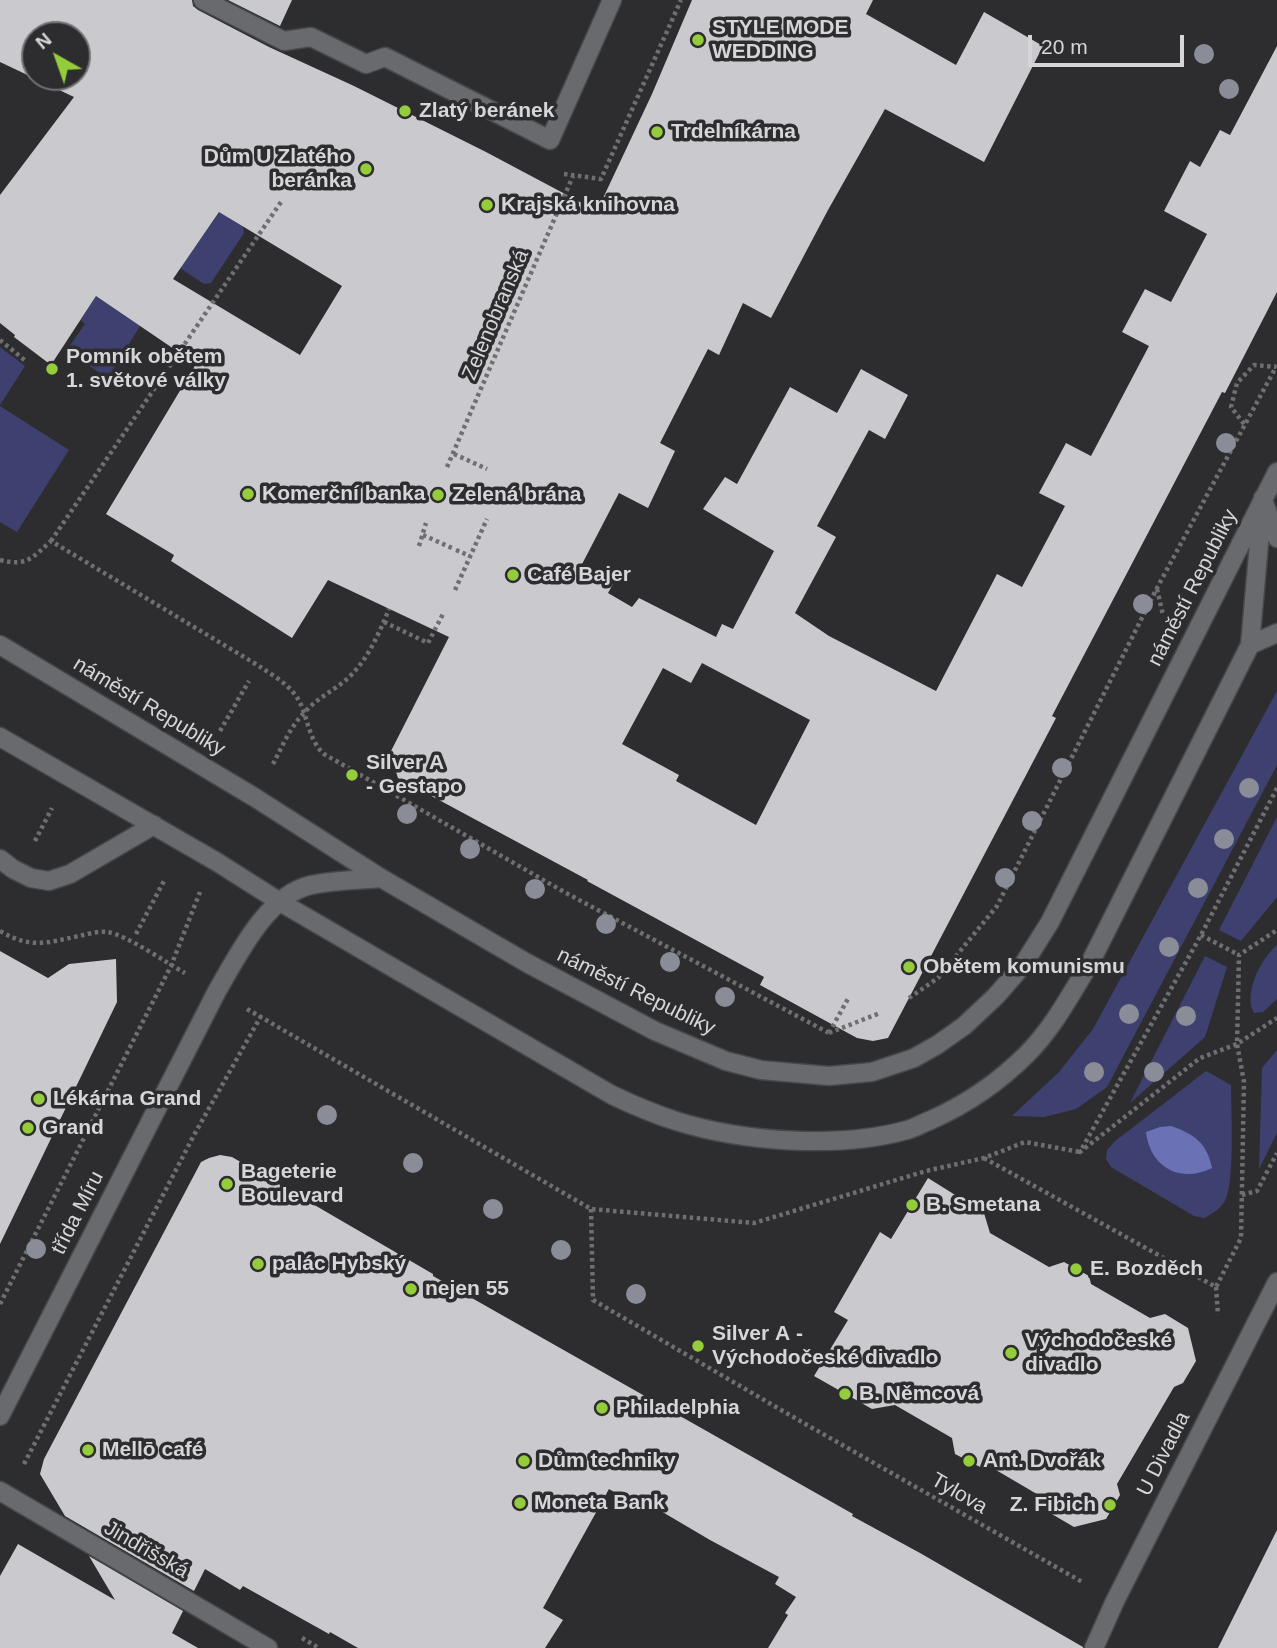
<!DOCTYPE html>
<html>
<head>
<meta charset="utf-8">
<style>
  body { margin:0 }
  #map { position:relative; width:1277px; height:1648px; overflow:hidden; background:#2d2d30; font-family:Arial,sans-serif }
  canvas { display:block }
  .north { position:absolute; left:21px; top:21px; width:70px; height:70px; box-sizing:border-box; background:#2d2d30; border:2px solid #717173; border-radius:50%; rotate:320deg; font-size:19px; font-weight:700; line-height:28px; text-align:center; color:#d6d6d8 }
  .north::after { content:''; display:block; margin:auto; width:24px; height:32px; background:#94cc3c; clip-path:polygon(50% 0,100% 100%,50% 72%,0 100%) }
  .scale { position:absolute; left:1028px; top:35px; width:156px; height:32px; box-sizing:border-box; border:4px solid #d6d6d8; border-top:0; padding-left:9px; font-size:21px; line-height:24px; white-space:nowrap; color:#d6d6d8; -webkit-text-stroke:5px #2d2d30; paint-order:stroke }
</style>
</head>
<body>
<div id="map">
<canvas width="1277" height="1648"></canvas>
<div class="north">N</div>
<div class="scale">20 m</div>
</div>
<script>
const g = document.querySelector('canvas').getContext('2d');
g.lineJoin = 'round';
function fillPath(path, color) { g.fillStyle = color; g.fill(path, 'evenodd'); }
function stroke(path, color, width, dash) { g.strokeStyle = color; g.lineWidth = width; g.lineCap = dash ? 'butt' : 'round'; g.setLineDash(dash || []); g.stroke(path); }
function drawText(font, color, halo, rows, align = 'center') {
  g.font = font + ' Arial,sans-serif'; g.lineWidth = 7; g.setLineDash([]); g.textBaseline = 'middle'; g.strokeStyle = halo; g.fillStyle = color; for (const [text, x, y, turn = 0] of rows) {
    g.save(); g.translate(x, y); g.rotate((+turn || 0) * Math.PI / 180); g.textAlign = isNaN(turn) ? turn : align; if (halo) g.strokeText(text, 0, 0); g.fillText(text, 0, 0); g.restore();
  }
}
const green = new Path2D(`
  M221,210L242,223L244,233L211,283L204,284L180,268Z
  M96,296L140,326L108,378L66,351L85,324L81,320Z
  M0,347L25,366L0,405Z
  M0,406L69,450L17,532L0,522Z
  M1277,691V765L1107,1087L1076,1109L1044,1117L1012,1116L1059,1072L1093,1029Z
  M1277,817V897L1241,941L1219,930Z
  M1277,945V999L1263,1012L1254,1013C1243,994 1261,958 1277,945Z
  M1205,956L1227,967L1205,1037L1130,1103Z
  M1277,1050V1133L1259,1169L1262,1068Z
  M1206,1071L1231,1085C1231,1110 1235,1182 1225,1201C1220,1209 1212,1214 1204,1218L1194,1216L1111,1167L1106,1159L1107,1150L1114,1142Z`);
const water = new Path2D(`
  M1171,1126C1194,1134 1207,1143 1212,1168C1180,1184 1150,1167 1146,1132L1160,1127Z`);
const building = new Path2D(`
  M0,0H192L193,6L198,10L269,47L354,86L486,152L597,211L652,94L692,0H873L866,14L956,65L984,12L1043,46L984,162L885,109L828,210L771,318L743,303L719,355L708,349L660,443L675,451L648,508L619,493L580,568L613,584L608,593L632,607L639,598L716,637L722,624L733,629L774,551L703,509L725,477L737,484L790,387L837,413L861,369L908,395L885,439L869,430L817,526L836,537L795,613L829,636L936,691L997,574L1022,587L1065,506L1039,493L1066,443L1091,456L1149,346L1122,332L1145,289L1171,302L1207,234L1164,211L1190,161L1200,167L1220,130L1230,135L1277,46V292L1225,393L1222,392L1052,716L1056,718L888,1038L873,1041L857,1038L760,985L764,977L587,881L588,880L398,778L390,753L449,637L328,580L292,638L171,561L174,555L106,514L196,364L96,296L51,365L14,337L15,335L0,323V195L74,97L0,62ZM35,35H77V77H35ZM219,212L342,286L300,355L173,279ZM702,663L810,720L756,825L676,781L679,775L622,744L663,668L691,683Z
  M228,0H292L280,26Z
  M0,951L48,978L69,964L116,959L117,1002L0,1244Z
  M220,1155L232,1157L433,1274V1276L853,1514L852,1516L920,1553L1083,1647V1648H768L788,1615L785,1613L796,1597L775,1584L779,1577L710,1540L637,1497L633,1503L609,1489L543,1608L563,1620L545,1648H358L330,1632L329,1634L243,1586L240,1590L205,1569L194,1591L65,1516L40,1474L44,1459L201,1162L209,1158Z
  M928,1178L984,1213L990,1233L1049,1267L1064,1262L1089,1276L1091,1284L1150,1318L1165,1314L1188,1328L1196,1361L1183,1383L1174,1387L1117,1484L1120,1495L1106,1519L1074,1527L1050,1513L1047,1500L984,1463L982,1468L955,1454L952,1438L895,1405L872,1409L814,1376L848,1320L834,1312L880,1232L891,1239Z
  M1277,1530V1648H1218Z
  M18,1544L115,1600L89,1556L183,1611L172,1633L198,1648H0V1576Z`);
const path = new Path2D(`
  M564,174L601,179L681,0
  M0,340L27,362
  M1244,424L1231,407L1237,383L1254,365L1276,367
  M454,454L487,469
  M447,467L573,176
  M423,535L452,548
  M51,541L281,202
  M419,546L426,523
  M456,550L470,556
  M0,560C27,567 33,557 51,541L259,666C272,675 289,684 298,699C308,716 308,740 324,754L566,893L829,1033
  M1157,589L1163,615
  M455,590L487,519
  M384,622L428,643L444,612
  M220,731L249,681
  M273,764C282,747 290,727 304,713C316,699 333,691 347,679C367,661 379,634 389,609
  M1277,788L1201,935L1080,1152L1200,1058L1237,1044L1239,955L1277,930
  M35,841L52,808
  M0,931C31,949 46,943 79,936C88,934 98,931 107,932C125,934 167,963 185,973
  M136,934L165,879
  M1201,935L1239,955
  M909,998L938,978L997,906L1157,588L1277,365
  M247,1009L591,1209L754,1223L926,1171L984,1158L1025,1142L1080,1152
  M829,1033L880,1013
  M829,1033L849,997
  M984,1158L1216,1287L1241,1238L1244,1082L1237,1044L1277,1018
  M1242,1195L1257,1191L1277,1153
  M591,1209L593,1300L788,1414L1084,1583
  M1216,1287L1218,1315
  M0,1304L171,966L200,892
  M24,1464L194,1135L261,1016
  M302,1638L319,1648`);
const minor = new Path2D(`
  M203,0L284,41L311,37L366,64L385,57L550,140L612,0
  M1265,505L1277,538
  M0,645L254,797L381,878L527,963L655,1031L726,1061L761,1070L829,1076L872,1072L914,1058L937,1045L964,1026L996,996L1023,965L1050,922L1277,472
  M1250,645L1277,633
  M0,737L217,862L280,902L612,1095C633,1105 654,1114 676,1121C743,1142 839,1149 907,1130C915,1128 923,1123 931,1120C967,1104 999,1082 1027,1054C1053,1028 1071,994 1090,963L1250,645L1263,498
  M0,859L13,869L31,878L49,881L70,874L154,825
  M0,1416L217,991C238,955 267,895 311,885C334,880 358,880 381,878
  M0,1491L268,1648
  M1094,1648L1115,1601L1277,1282`);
const trees = [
  [1204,54],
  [1229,89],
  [1226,443],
  [1143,604],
  [1062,768],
  [1249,788],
  [407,814],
  [1032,821],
  [1224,839],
  [470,849],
  [1005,878],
  [1198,888],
  [535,889],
  [606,924],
  [1169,947],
  [670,962],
  [725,997],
  [1129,1014],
  [1186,1016],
  [1094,1072],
  [1154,1072],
  [327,1115],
  [413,1163],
  [493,1209],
  [36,1249],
  [561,1250],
  [636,1294]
];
const markers = [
  [698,40,7,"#94cc3c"],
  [405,111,7,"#94cc3c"],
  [657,132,7,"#94cc3c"],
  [366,169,7,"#94cc3c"],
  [487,205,7,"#94cc3c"],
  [52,369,7,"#94cc3c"],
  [248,494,7,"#94cc3c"],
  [438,495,7,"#94cc3c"],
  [513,575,7,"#94cc3c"],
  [352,775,7,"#94cc3c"],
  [909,967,7,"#94cc3c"],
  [39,1099,7,"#94cc3c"],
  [28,1128,7,"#94cc3c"],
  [227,1184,7,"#94cc3c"],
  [912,1205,7,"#94cc3c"],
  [258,1264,7,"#94cc3c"],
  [1076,1269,7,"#94cc3c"],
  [411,1289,7,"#94cc3c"],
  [698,1346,7,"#94cc3c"],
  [1011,1353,7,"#94cc3c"],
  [845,1394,7,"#94cc3c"],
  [602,1408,7,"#94cc3c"],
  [88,1450,7,"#94cc3c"],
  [524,1461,7,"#94cc3c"],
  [969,1461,7,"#94cc3c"],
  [520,1503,7,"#94cc3c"],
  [1110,1505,7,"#94cc3c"]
];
const poiNames = [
  ["STYLE MODE",712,28],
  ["WEDDING",712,52],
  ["Zlatý beránek",419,111],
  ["Trdelníkárna",671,132],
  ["Dům U Zlatého",352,157,"right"],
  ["beránka",352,181,"right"],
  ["Krajská knihovna",501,205],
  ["Pomník obětem",66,357],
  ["1. světové války",66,381],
  ["Komerční banka",262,494],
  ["Zelená brána",452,495],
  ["Café Bajer",527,575],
  ["Silver A",366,763],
  ["- Gestapo",366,787],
  ["Obětem komunismu",923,967],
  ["Lékárna Grand",53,1099],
  ["Grand",42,1128],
  ["Bageterie",241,1172],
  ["Boulevard",241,1196],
  ["B. Smetana",926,1205],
  ["palác Hybský",272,1264],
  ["E. Bozděch",1090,1269],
  ["nejen 55",425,1289],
  ["Silver A -",712,1334],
  ["Východočeské divadlo",712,1358],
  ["Východočeské",1025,1341],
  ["divadlo",1025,1365],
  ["B. Němcová",859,1394],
  ["Philadelphia",616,1408],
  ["Mellō café",102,1450],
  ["Dům techniky",538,1461],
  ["Ant. Dvořák",983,1461],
  ["Moneta Bank",534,1503],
  ["Z. Fibich",1096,1505,"right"]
];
const streetNames = [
  ["Zelenobranská",496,315,-67],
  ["náměstí Republiky",1193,588,-63],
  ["náměstí Republiky",149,707,31],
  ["náměstí Republiky",636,992,26],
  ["třída Míru",78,1213,-63],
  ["U Divadla",1164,1454,-63],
  ["Tylova",959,1494,30],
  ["Jindřišská",146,1550,30]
];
fillPath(green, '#3e4170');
fillPath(water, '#6b71b5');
fillPath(building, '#cacace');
stroke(minor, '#47484a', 21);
stroke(path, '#6f6f72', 4.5, [3.5, 3.5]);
stroke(minor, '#696a6d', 18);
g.fillStyle = '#8a8c98';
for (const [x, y] of trees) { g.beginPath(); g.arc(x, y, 10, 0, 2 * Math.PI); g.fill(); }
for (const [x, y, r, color] of markers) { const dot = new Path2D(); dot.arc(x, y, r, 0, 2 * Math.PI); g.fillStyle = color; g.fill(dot); stroke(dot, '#2d2d30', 2.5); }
drawText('bold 21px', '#d6d6d8', '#2d2d30', poiNames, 'left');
drawText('21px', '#d6d6d8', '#2d2d30', streetNames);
</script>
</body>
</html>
